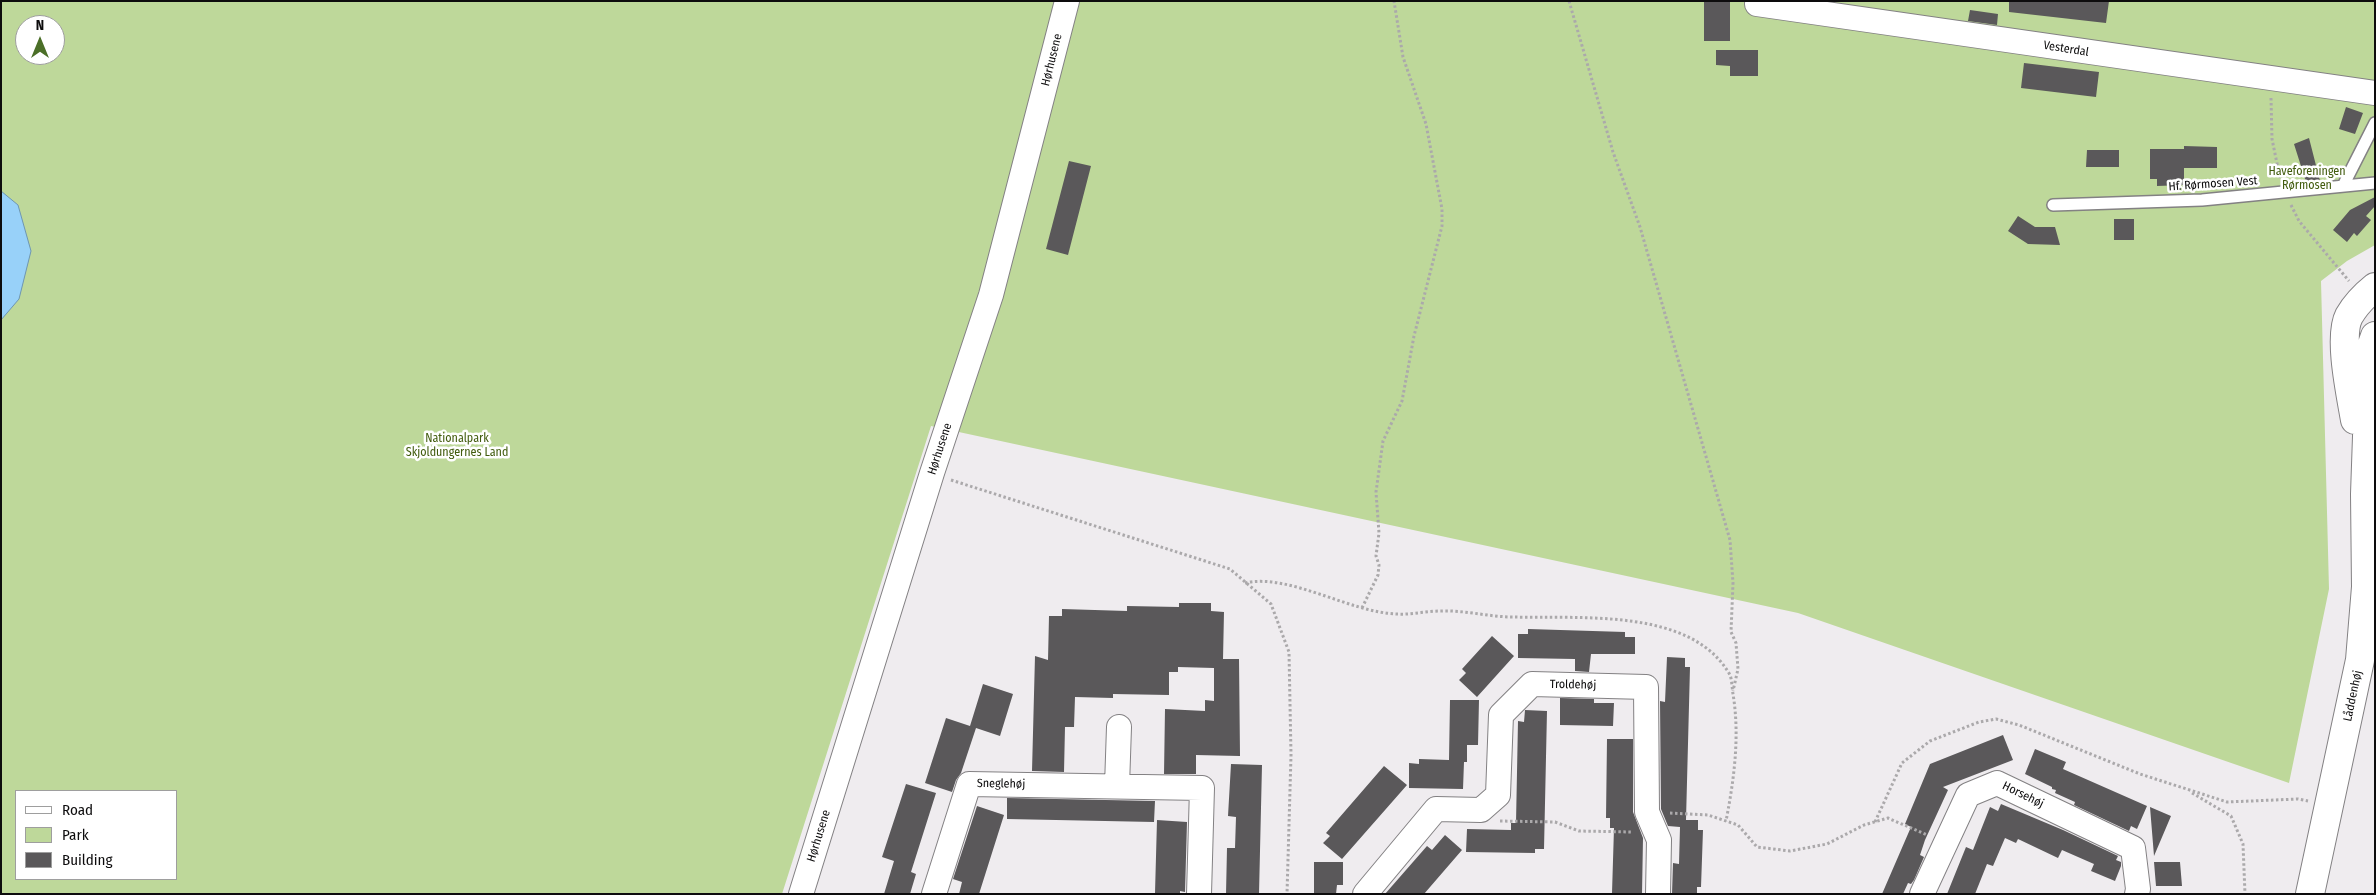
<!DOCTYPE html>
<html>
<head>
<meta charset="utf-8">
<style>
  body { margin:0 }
  #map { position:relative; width:2376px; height:895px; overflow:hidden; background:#efecef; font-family:"Fira Sans Condensed",sans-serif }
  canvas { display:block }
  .frame { position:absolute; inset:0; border:2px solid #0d0c0d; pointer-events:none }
  .legend { position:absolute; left:15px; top:790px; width:162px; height:90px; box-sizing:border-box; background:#fff; border:1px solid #9e9e9e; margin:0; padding:6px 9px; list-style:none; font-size:15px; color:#0d0c0d }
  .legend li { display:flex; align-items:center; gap:10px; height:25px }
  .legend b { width:25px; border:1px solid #9e9e9e }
  .north { position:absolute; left:15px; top:15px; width:50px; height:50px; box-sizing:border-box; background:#fff; border:1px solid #9e9e9e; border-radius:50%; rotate:0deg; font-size:14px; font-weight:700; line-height:20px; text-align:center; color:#0d0c0d }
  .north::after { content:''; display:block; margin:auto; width:18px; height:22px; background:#4b6f28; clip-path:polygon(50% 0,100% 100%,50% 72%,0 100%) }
</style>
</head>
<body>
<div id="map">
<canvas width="2376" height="895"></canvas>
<div class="frame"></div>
<ul class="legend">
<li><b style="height:6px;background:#fff"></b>Road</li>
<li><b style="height:14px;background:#bed89a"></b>Park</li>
<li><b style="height:14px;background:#5a585a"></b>Building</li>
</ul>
<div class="north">N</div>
</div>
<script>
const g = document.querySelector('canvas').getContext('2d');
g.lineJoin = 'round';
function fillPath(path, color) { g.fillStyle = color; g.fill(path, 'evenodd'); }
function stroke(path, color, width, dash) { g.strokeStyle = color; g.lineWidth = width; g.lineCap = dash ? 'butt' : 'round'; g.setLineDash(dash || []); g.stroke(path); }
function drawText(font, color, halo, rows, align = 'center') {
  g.font = font + ' "Fira Sans Condensed",sans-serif'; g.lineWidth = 5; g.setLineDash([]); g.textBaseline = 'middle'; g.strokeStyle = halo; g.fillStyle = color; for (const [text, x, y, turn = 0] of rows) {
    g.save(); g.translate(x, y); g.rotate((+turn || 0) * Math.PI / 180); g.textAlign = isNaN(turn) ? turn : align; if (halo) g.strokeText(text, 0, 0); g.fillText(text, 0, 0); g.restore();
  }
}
const green = new Path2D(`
  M1,1H2375V245L2347,261L2321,281L2329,589L2289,783L1798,613L931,426L782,894H1ZM25,25H55V55H25ZM16,791H176V879H16Z`);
const water = new Path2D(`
  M1,191L18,205L31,251L19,299L1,320Z`);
const building = new Path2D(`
  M1704,1H1730V41H1704Z
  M2009,1H2109L2106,23L2009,12Z
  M1970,10L1998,14L1997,25L1968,21Z
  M1716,50H1758V76H1730V66L1716,65Z
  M2024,63L2099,72L2096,97L2021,88Z
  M2346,107L2363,113L2355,134L2339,129Z
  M2309,138L2320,181L2306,182L2294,144Z
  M2184,146L2217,147V168H2184V185L2157,186V179H2150V149H2184Z
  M2087,150H2119V167H2086Z
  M1069,161L1091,166L1068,255L1046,249Z
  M2375,197V206L2366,216L2371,220L2357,236L2354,233L2347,242L2333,230L2350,210Z
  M2018,216L2035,227H2055L2060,245L2028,244L2008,231Z
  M2114,219H2134V240H2114Z
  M1179,603H1211V611L1224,612L1223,659H1239L1240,756L1196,755V774H1164L1165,709L1205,711V700L1214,701V668L1178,667V672H1169V695L1113,694V698L1075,697L1074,727H1065L1064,772L1032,771L1035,656L1048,660L1049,616H1062V609L1127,611V606L1179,607Z
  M1528,629L1625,632V637H1635V654H1591L1589,672L1575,671V659L1518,658V634H1528Z
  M1492,636L1514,656L1477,697L1459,680L1466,673L1462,669Z
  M1667,657L1685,658V667H1690L1686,820H1698V830H1703L1701,887H1697V894H1672L1673,863L1679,864L1680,827L1668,826L1661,809L1660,701L1665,702Z
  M983,684L1013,694L1000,736L976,728L961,773L956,780L952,792L925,783L946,718L970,726Z
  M1560,698L1594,699V703H1614L1613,726L1560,725Z
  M1450,700H1479L1478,745H1467V762H1464L1463,789L1409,788V763L1419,764V759L1449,760Z
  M1525,710L1547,711L1544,849H1535V853L1466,852L1467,829L1511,830V823H1516L1518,721L1524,722Z
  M2003,735L2013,760L1943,787L1948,790L1925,840L1920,855L1924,857L1914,880L1911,884L1908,883L1903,894H1882L1911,827L1905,824L1930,764Z
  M1607,739H1633V812L1643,838L1642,894L1612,893L1614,828H1610V818H1606Z
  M2035,749L2066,762L2063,769L2147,806L2137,829L2131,826L2129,831L2074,805L2075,802L2055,793L2056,790L2052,789V787L2025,774Z
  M1231,764L1262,765L1259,894H1226L1227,848H1235L1236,817L1228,816Z
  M1384,766L1407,785L1342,859L1323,843L1330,836L1326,833Z
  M906,784L936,793L911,872L916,874L910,894H884L894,861L882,857Z
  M1007,798L1155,801L1154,822L1007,819Z
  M2001,804L2063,830L2118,856L2116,860L2121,862V866L2115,881L2091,871L2094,864L2062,850L2058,858L2018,839L2016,843L2005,838L1993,866L1987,864L1975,894H1947L1966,847L1973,850L1990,807L1998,811Z
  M977,806L1004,815L979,894H959L962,882L953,879Z
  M2150,807L2171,816L2154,856Z
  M1157,820L1187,822L1185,892L1180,891V894L1155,893Z
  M1445,835L1462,850L1424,894H1385L1427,846L1432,850Z
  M1314,862H1343V885H1337L1336,894H1314Z
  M2154,862H2180L2182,886H2156Z`);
const path = new Path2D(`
  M1569,1L1613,152L1640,227L1730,540L1733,583L1731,632L1736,643L1738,669L1733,691
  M2271,98L2272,139L2280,178
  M2291,205L2299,221L2349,281
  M951,480L1230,569L1271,604L1289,652L1291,755L1287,894
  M1245,583C1289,573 1349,612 1396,614C1411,615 1426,611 1441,611C1465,610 1489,617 1513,617C1579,619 1692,607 1730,675C1732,680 1732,688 1733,694C1740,736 1734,780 1726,821
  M1362,608L1378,575L1379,565L1376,556L1379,533L1376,492L1383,441L1402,401L1414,336L1442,226V209L1426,124L1403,57L1394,1
  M2192,793L2231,816L2243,844L2245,894
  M1670,813L1708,815L1738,825L1757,847L1790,851L1827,844L1864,825L1888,818L1927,835
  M1500,821L1555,822L1579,831L1632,832
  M1875,822L1902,763L1930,741L1979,722L1996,719L2019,725L2140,774L2227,802L2298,799L2308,801`);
const service = new Path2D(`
  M2344,184L2375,123
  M2053,205L2202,200L2375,183`);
const minor = new Path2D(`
  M1757,4L2375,93
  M1117,786L1119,727
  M801,894L932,473L991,295L1067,1
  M934,894L969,784L1202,788L1199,894
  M1365,894L1436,809L1481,810L1498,795L1501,715L1532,684L1646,687L1647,812L1659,840L1658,894
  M1922,894L1968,795L1997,783L2133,848L2138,889L2137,894`);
const tertiary = new Path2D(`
  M2355,420C2351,396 2338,337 2349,316C2356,304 2365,295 2375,287
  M2310,894L2360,660L2366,587L2365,494L2370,350L2375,336`);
const streetNames = [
  ["Vesterdal",2066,49,9],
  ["Hørhusene",1052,60,-76],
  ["Hf. Rørmosen Vest",2213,184,-4],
  ["Hørhusene",940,449,-72],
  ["Troldehøj",1573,685,1],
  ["Låddenhøj",2353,696,-78],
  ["Sneglehøj",1001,784,1],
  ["Horsehøj",2023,795,26],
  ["Hørhusene",819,836,-73]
];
const parkNames = [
  ["Haveforeningen",2307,172],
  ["Rørmosen",2307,186],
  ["Nationalpark",457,439],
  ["Skjoldungernes Land",457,453]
];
fillPath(green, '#bed89a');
fillPath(water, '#98d1f9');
stroke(water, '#6e96b2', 1);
fillPath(building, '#5a585a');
stroke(service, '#838183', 14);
stroke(minor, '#838183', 26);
stroke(tertiary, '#838183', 30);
stroke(path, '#aba9ab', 3, [2.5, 2.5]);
stroke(service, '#fff', 11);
stroke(minor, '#fff', 24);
stroke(tertiary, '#fff', 28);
drawText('12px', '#0d0c0d', '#fff', streetNames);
drawText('12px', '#425c0e', '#fff', parkNames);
</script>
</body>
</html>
